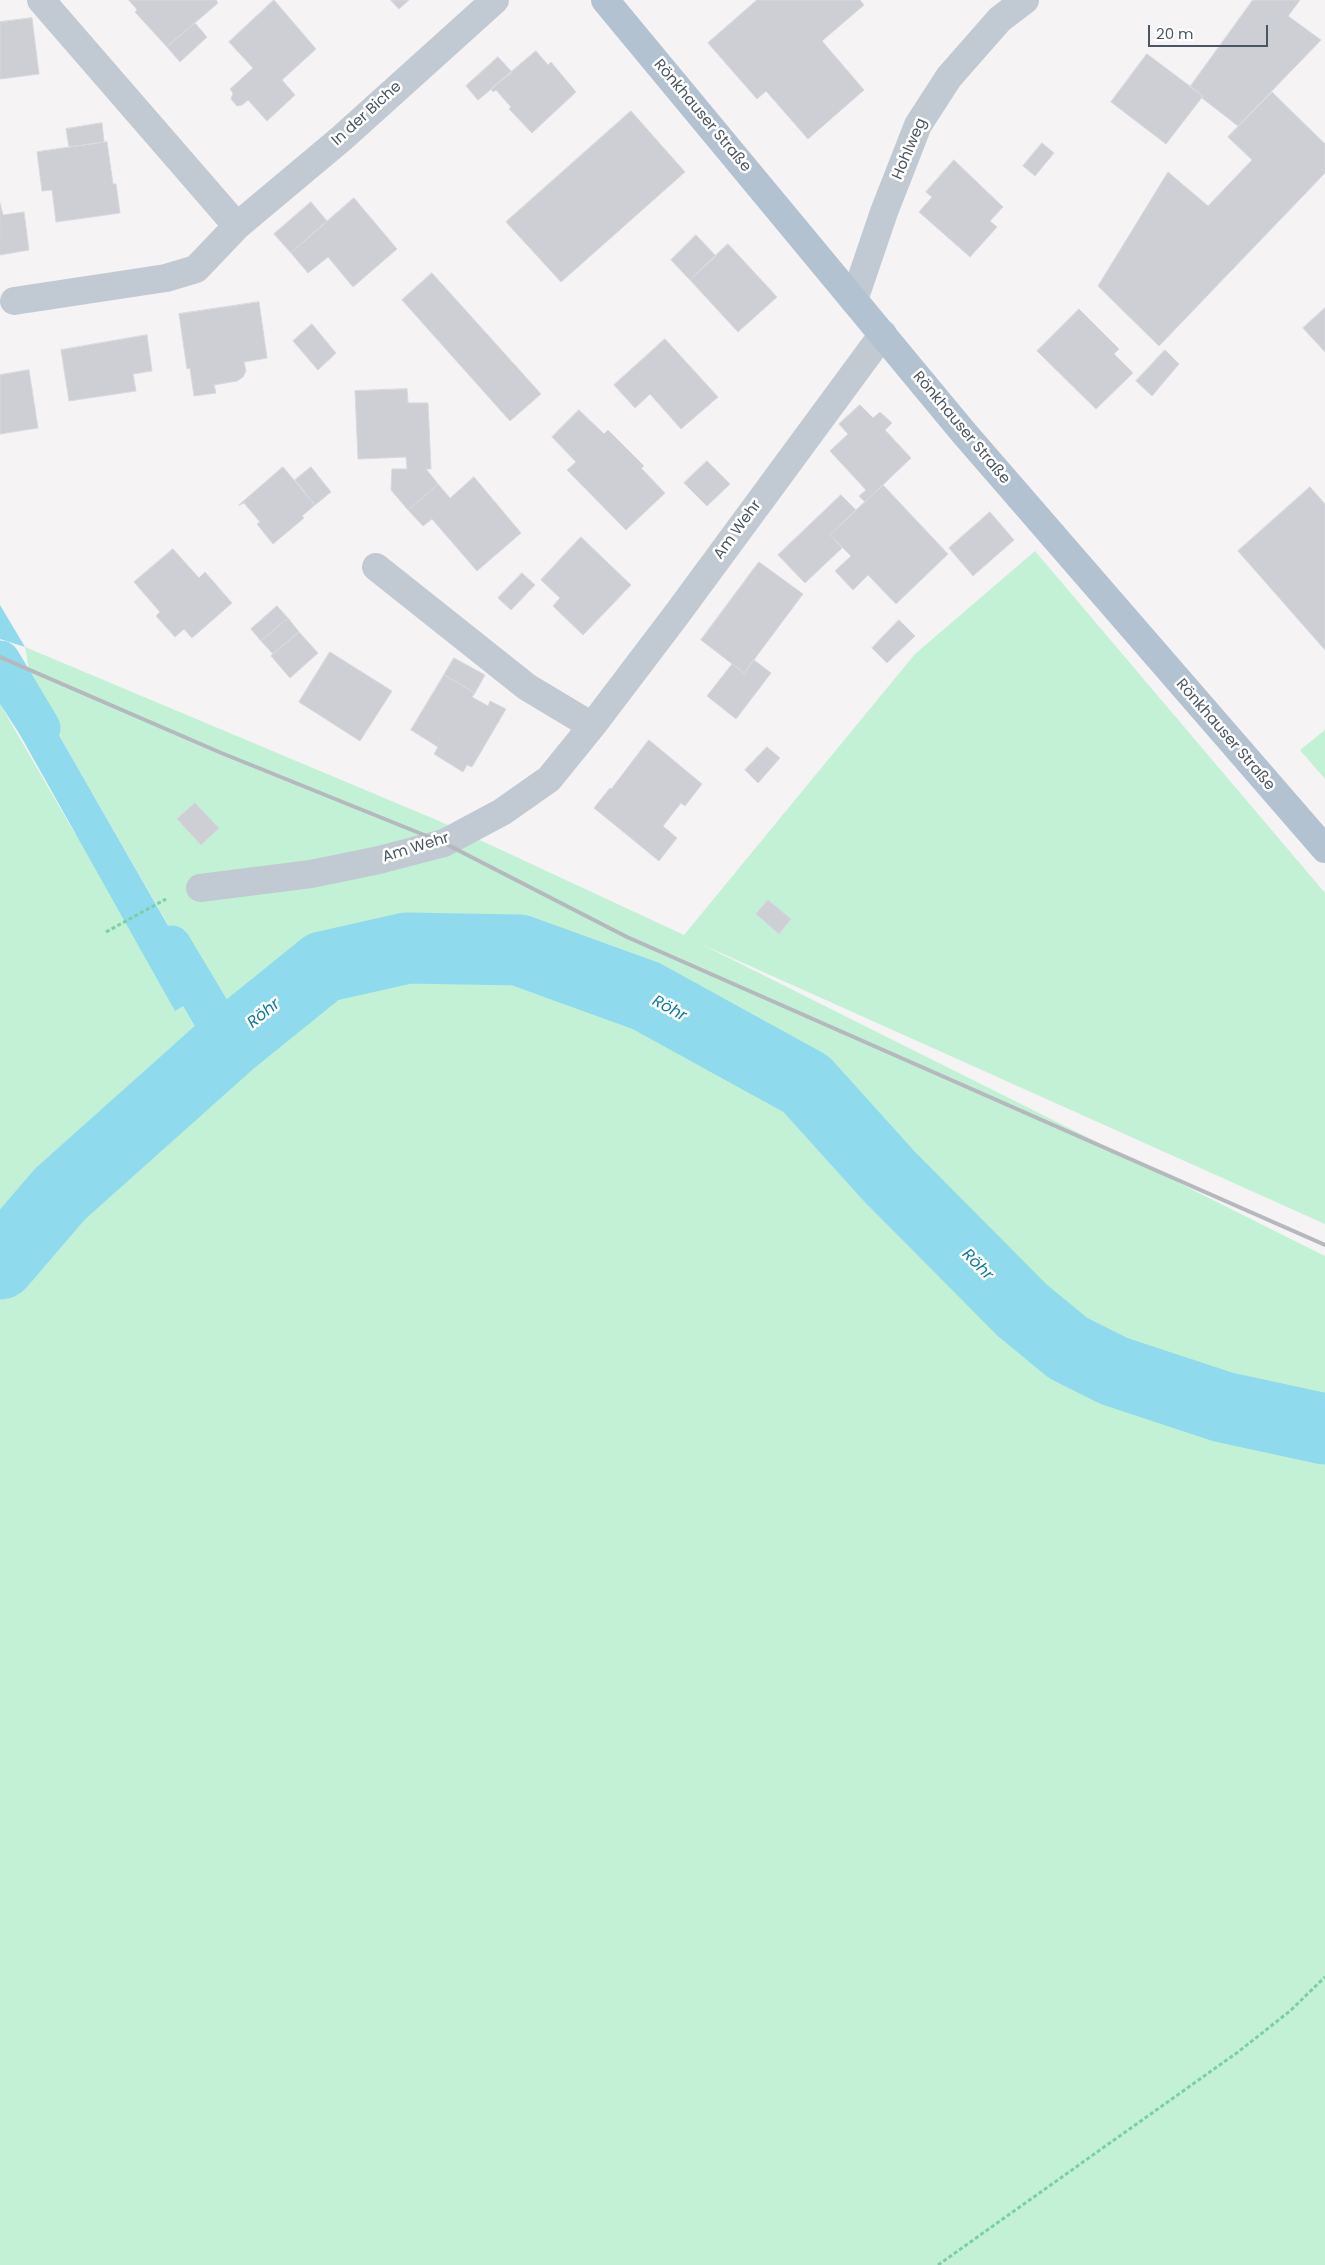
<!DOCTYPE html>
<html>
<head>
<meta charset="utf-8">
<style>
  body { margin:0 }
  #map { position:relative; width:1325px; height:2265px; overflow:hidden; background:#f5f3f3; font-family:Poppins,sans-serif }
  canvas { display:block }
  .scale { position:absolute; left:1148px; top:25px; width:120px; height:22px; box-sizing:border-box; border:2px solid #4a5661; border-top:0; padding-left:6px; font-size:15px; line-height:18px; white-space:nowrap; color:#4a5661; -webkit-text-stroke:4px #fff; paint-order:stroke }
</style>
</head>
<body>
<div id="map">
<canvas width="1325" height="2265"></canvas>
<div class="scale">20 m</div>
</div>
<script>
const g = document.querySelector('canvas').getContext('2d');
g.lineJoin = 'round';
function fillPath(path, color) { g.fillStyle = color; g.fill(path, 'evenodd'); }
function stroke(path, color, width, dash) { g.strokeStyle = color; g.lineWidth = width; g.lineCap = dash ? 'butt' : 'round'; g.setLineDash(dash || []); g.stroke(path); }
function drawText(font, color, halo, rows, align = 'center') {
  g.font = font + ' Poppins,sans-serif'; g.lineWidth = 5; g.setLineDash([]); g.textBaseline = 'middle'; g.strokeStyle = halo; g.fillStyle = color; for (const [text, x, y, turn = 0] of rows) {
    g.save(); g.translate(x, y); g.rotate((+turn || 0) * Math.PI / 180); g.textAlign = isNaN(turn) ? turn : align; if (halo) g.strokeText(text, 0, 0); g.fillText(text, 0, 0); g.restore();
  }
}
const green = new Path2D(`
  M1035,551L1325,893V1224L701,944L1325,1256V2265H0V704L74,832L206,991L32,688L25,647L439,821L684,935L915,654Z
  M1325,730V779L1300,750Z`);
const water = new Path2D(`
  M0,605L25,647L0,639Z
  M0,674L32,688L206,992L175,1011L19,733L0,704Z`);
const canal = new Path2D(`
  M0,661L40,728
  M171,946L229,1043`);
const river = new Path2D(`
  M0,1264L60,1194L229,1043L323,967L407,948L519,950L646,996L806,1084L889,1176L1022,1310L1068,1348L1114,1371L1223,1407L1325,1429`);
const building = new Path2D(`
  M129,0H216L218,3L167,47L135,12L137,10Z
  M274,0L316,49L282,80L295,95L267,121L248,100L242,105L237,106L231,99L233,93L230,89L253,68L229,42Z
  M391,0H409L399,9Z
  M757,0H860L864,5L822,41L864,90L808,139L766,91L757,99L708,43Z
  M1253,0H1300L1288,16L1321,40L1238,126L1202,98L1203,96L1190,87Z
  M32,18L39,74L0,79V22Z
  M195,23L207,37L180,62L167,47Z
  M536,51L548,65L551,62L576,92L532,133L509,109L511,107L496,90L493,92L491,89Z
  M1147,54L1203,96L1166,144L1111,102Z
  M498,57L512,72L478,100L466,86Z
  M1272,92L1325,144V173L1159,346L1098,286L1168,172L1208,206L1252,160L1228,137Z
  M631,111L685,172L561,282L506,222Z
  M102,123L104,142L69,147L66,129Z
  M107,142L113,184H116L120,213L56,222L52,190L42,191L37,152Z
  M1042,143L1054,153L1035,176L1023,166Z
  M954,160L1003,207L990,221L997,227L970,257L919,212L932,197L926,192Z
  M354,198L397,249L353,287L328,257L308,273L291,253Z
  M311,202L327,221L291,253L274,234Z
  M0,203L3,215L24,212L29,250L0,255Z
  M696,235L716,256L690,280L671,260Z
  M728,244L777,297L738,332L690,280Z
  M432,273L541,394L510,421L402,300Z
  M259,302L267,358L244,362L246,371L243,377L237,381L214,385L216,393L194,396L190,368L187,369L179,314Z
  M1325,308V352L1303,328Z
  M1079,309L1119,349L1114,354L1133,373L1096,409L1037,351Z
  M312,324L336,353L318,370L293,341Z
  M147,335L152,371L133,374L136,391L69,401L61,350Z
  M665,339L718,397L681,429L650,394L635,408L614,385Z
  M1165,350L1179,364L1152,396L1136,381Z
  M29,370L38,428L0,434V375Z
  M407,389L408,403H428L431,469H426L438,484L408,510L391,490L392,469H407L406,457L358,459L355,391Z
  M860,405L873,418L880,412L892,423L885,430L911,458L865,502L859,496L866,490L830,451L848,434L839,424Z
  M579,410L604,434L608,430L644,466L641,468L665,493L626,530L567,470L576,462L552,437Z
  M707,461L730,484L707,506L684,483Z
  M283,467L315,505L302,516L304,518L273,544L257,524L260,522L244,503L239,505Z
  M311,467L331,492L315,505L295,480Z
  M474,477L521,533L477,571L432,519L423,526L408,510L438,484L450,498Z
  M883,485L948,554L896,604L868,575L853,590L835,571L851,556L830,535Z
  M1310,487L1325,504V650L1238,551Z
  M841,495L856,510L830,535L842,548L805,583L778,555Z
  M990,512L1014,540L973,576L949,548Z
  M581,537L631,585L583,635L553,606L560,598L541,580Z
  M173,549L199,578L205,572L232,603L192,638L184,629L175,637L156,616L160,612L134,582Z
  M759,562L803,594L744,673L701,640Z
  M522,573L535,585L511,610L498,598Z
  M277,606L288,618L261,641L251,629Z
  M288,618L299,632L273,654L261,641Z
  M899,620L915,636L887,663L872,648Z
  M299,632L318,653L290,678L271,656Z
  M330,652L392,691L360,741L299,702Z
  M454,658L485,675L475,693L444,675Z
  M754,660L771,673L736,719L707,696L732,664L744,673Z
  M444,675L475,693L472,697L488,706L490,701L506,709L472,767L467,765L463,772L434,754L438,747L411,730Z
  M649,740L702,784L685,806L681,803L663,826L677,838L659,861L594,808L610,788L611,789Z
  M767,747L780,758L758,783L745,770Z
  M195,803L219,828L201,845L177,819Z
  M768,900L791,919L779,934L756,914Z`);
const path = new Path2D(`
  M106,932L166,899
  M938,2265L1238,2052L1290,2011L1325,1977`);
const minor = new Path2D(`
  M41,0L237,226
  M854,300L884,212L918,125L949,77L1000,19L1025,0
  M14,301L166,278L196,269L237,226L342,138L495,0
  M376,567L527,687L592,726
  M200,888L311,874L379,860L444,843L502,812L549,779L592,726L677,614L883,334`);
const major = new Path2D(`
  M605,0L964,433L1325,849`);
const rail = new Path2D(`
  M0,657L219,752L444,843L627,937L1325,1245`);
const streetNames = [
  ["In der Biche",367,114,-42],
  ["Rönkhauser Straße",702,116,50],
  ["Hohlweg",910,149,-67],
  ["Rönkhauser Straße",961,428,50],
  ["Am Wehr",738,530,-54],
  ["Rönkhauser Straße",1225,735,49],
  ["Am Wehr",416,848,-17]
];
const waterNames = [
  ["Röhr",669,1009,29],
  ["Röhr",264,1014,-39],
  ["Röhr",977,1265,45]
];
fillPath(green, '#c3f1d5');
fillPath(water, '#90daee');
stroke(canal, '#90daee', 41);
stroke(river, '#90daee', 71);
fillPath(building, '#cdcfd5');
stroke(building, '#d7d9de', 1);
stroke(path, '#7ad0a6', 3, [4, 2.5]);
stroke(minor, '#c1cad2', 28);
stroke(major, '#b3c2d1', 28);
stroke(rail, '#b5b8bd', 4);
drawText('15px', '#4a5661', '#fff', streetNames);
drawText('italic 16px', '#0c7c9b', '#fff', waterNames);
</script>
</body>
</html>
